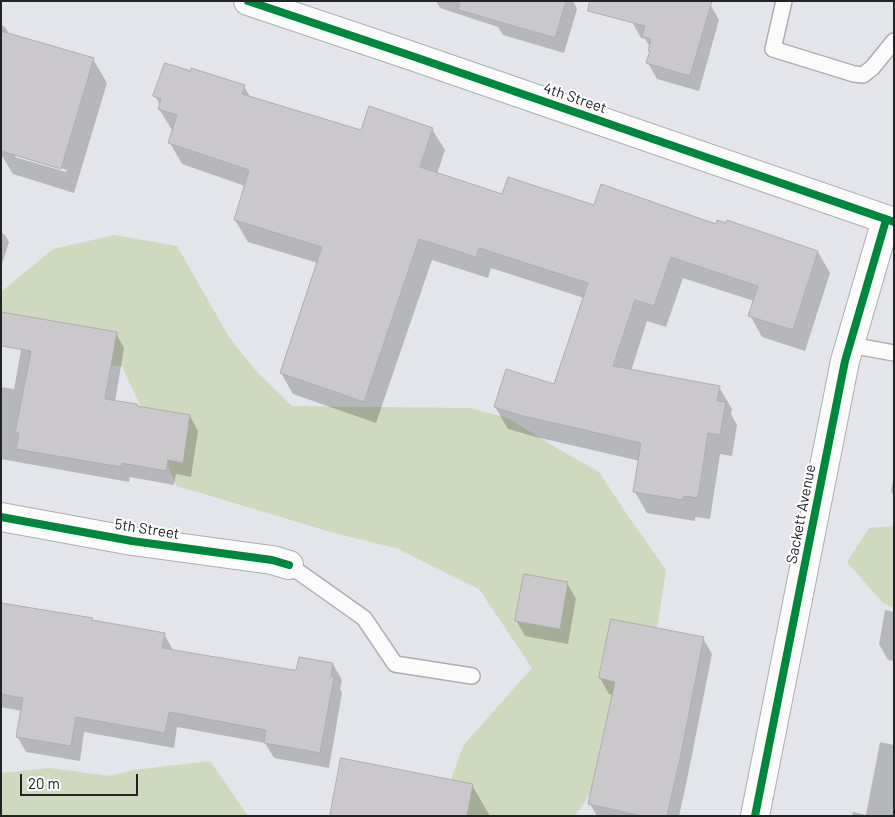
<!DOCTYPE html>
<html>
<head>
<meta charset="utf-8">
<style>
  body { margin:0 }
  #map { position:relative; width:895px; height:817px; overflow:hidden; background:#e4e5ea; font-family:Barlow,sans-serif }
  canvas { display:block }
  .frame { position:absolute; inset:0; border:2px solid #222326; pointer-events:none }
  .scale { position:absolute; left:20px; top:774px; width:118px; height:22px; box-sizing:border-box; border:2px solid #222326; border-top:0; padding-left:6px; font-size:15px; line-height:18px; white-space:nowrap; color:#222326; -webkit-text-stroke:4px #fff; paint-order:stroke }
</style>
</head>
<body>
<div id="map">
<canvas width="895" height="817"></canvas>
<div class="frame"></div>
<div class="scale">20 m</div>
</div>
<script>
const g = document.querySelector('canvas').getContext('2d');
g.lineJoin = 'round';
function fillPath(path, color) { g.fillStyle = color; g.fill(path, 'evenodd'); }
function stroke(path, color, width, dash) { g.strokeStyle = color; g.lineWidth = width; g.lineCap = dash ? 'butt' : 'round'; g.setLineDash(dash || []); g.stroke(path); }
function drawText(font, color, halo, rows, align = 'center') {
  g.font = font + ' Barlow,sans-serif'; g.lineWidth = 4; g.setLineDash([]); g.textBaseline = 'middle'; g.strokeStyle = halo; g.fillStyle = color; for (const [text, x, y, turn = 0] of rows) {
    g.save(); g.translate(x, y); g.rotate((+turn || 0) * Math.PI / 180); g.textAlign = isNaN(turn) ? turn : align; if (halo) g.strokeText(text, 0, 0); g.fillText(text, 0, 0); g.restore();
  }
}
const green = new Path2D(`
  M114,235L177,246L229,337L256,371L292,406L469,408L508,418L555,447L599,472L630,519L666,570L644,714L575,816H438L463,746L532,668L479,589L396,548L334,533L177,486L122,366L55,365L1,338V292L53,249Z
  M894,526V608L883,603L847,562L869,528Z
  M210,761L248,816H1V773L50,768L109,776L134,770Z`);
const shadow = new Path2D(`
  M436,1H573L577,9L564,53L503,35L498,27L440,8Z
  M710,4L719,20L699,91L657,79L648,63L650,53L649,51L650,47L645,39L641,38L632,22Z
  M1,25L5,27L9,34L93,59L107,83L74,193L13,174L1,154ZM15,154L67,170L66,172L15,157Z
  M244,86L251,98L362,132L432,129L445,150L437,174L503,196L595,207L717,225L818,252L830,273L805,351L762,337L750,315L754,301L683,278L666,327L647,321L631,371L719,387L732,409L731,414L737,425L732,456L720,454L710,519L695,517V521L647,513L635,492L640,461L536,437L508,429L495,407L555,386L584,298L491,268L488,278L432,260L376,423L293,394L281,373L318,263L248,242L235,220L245,186L182,164L170,143L174,131L172,130L159,109L160,105L155,96Z
  M1,233L5,235L9,242L1,267Z
  M27,317L116,333L124,348L115,402L138,408L190,416L198,431L191,477L176,474L174,485L130,477L129,482L1,459V387L14,389Z
  M894,475V497L891,491Z
  M567,583L576,599L568,644L525,636L516,620Z
  M1,603L28,607L29,608L92,619L93,621L164,634L173,650V651L293,671L333,664L342,680L340,689L342,693L329,768L274,758L265,743L177,727L174,748L84,732L80,761L26,752L17,736L22,711L1,707Z
  M885,610L894,612V661L888,660L879,644Z
  M703,638L712,654L688,775L679,816H597L590,804L614,695L609,694L600,678Z
  M880,742L894,745V816H852L853,812L866,815Z
  M472,785L490,816H331Z`);
const building = new Path2D(`
  M460,1H566L555,38L459,10Z
  M590,1H712L690,76L646,63L650,51H648L651,39L642,36L645,26L588,11Z
  M1,31L94,58L61,169L1,151Z
  M165,63L191,71V68L245,85L242,94L361,130L369,106L433,128L420,167L502,194L508,177L594,205L601,184L716,224L717,220L726,223L727,220L818,251L793,330L748,316L758,286L671,257L654,306L635,300L613,366L720,386L717,401L726,402L720,435L708,433L698,498L684,496L683,500L633,492L641,443L523,416L494,407L506,369L554,384L588,283L479,248L476,257L419,239L364,402L280,373L322,247L234,220L249,170L168,143L177,115L158,109L161,99L153,96Z
  M1,312L117,332L105,399L137,404V406L190,415L183,463L168,460L166,471L122,463L121,467L16,449L19,433H15L31,351L1,346Z
  M524,574L568,582L560,629L515,621Z
  M1,603L93,618L92,620L165,633L162,648L293,670H296L299,657L333,663L331,676L334,677L320,753L264,743L266,730L169,712L165,733L76,717L71,746L16,737L23,698L1,694Z
  M611,619L704,637L680,759L667,816H642L588,804L615,682L599,678Z
  M341,758L473,784L467,816H330Z`);
const service = new Path2D(`
  M784,1L773,49L854,74L863,75L872,68L894,41
  M850,345L894,353
  M289,565L364,618L395,664L472,676`);
const minor = new Path2D(`
  M1,517L132,541L272,560L289,565
  M755,816L845,361L886,220`);
const tertiary = new Path2D(`
  M248,1L409,55L894,222`);
const cycleway = new Path2D(`
  M248,1L409,55L894,222
  M1,517L132,541L272,560L289,565
  M755,816L845,361L886,220`);
const streetNames = [
  ["4th Street",575,98,19],
  ["Sackett Avenue",801,514,-79],
  ["5th Street",147,529,9]
];
fillPath(green, '#cfd9bd');
fillPath(shadow, '#0003');
fillPath(building, '#cac8cb');
stroke(building, '#aeadaf', 1);
stroke(service, '#acadb1', 18);
stroke(minor, '#acadb1', 30);
stroke(tertiary, '#acadb1', 30);
stroke(service, '#fbfbfc', 15);
stroke(minor, '#fbfbfc', 28);
stroke(tertiary, '#fbfbfc', 28);
stroke(cycleway, '#00873e', 8);
drawText('15px', '#222326', '#fff', streetNames);
</script>
</body>
</html>
